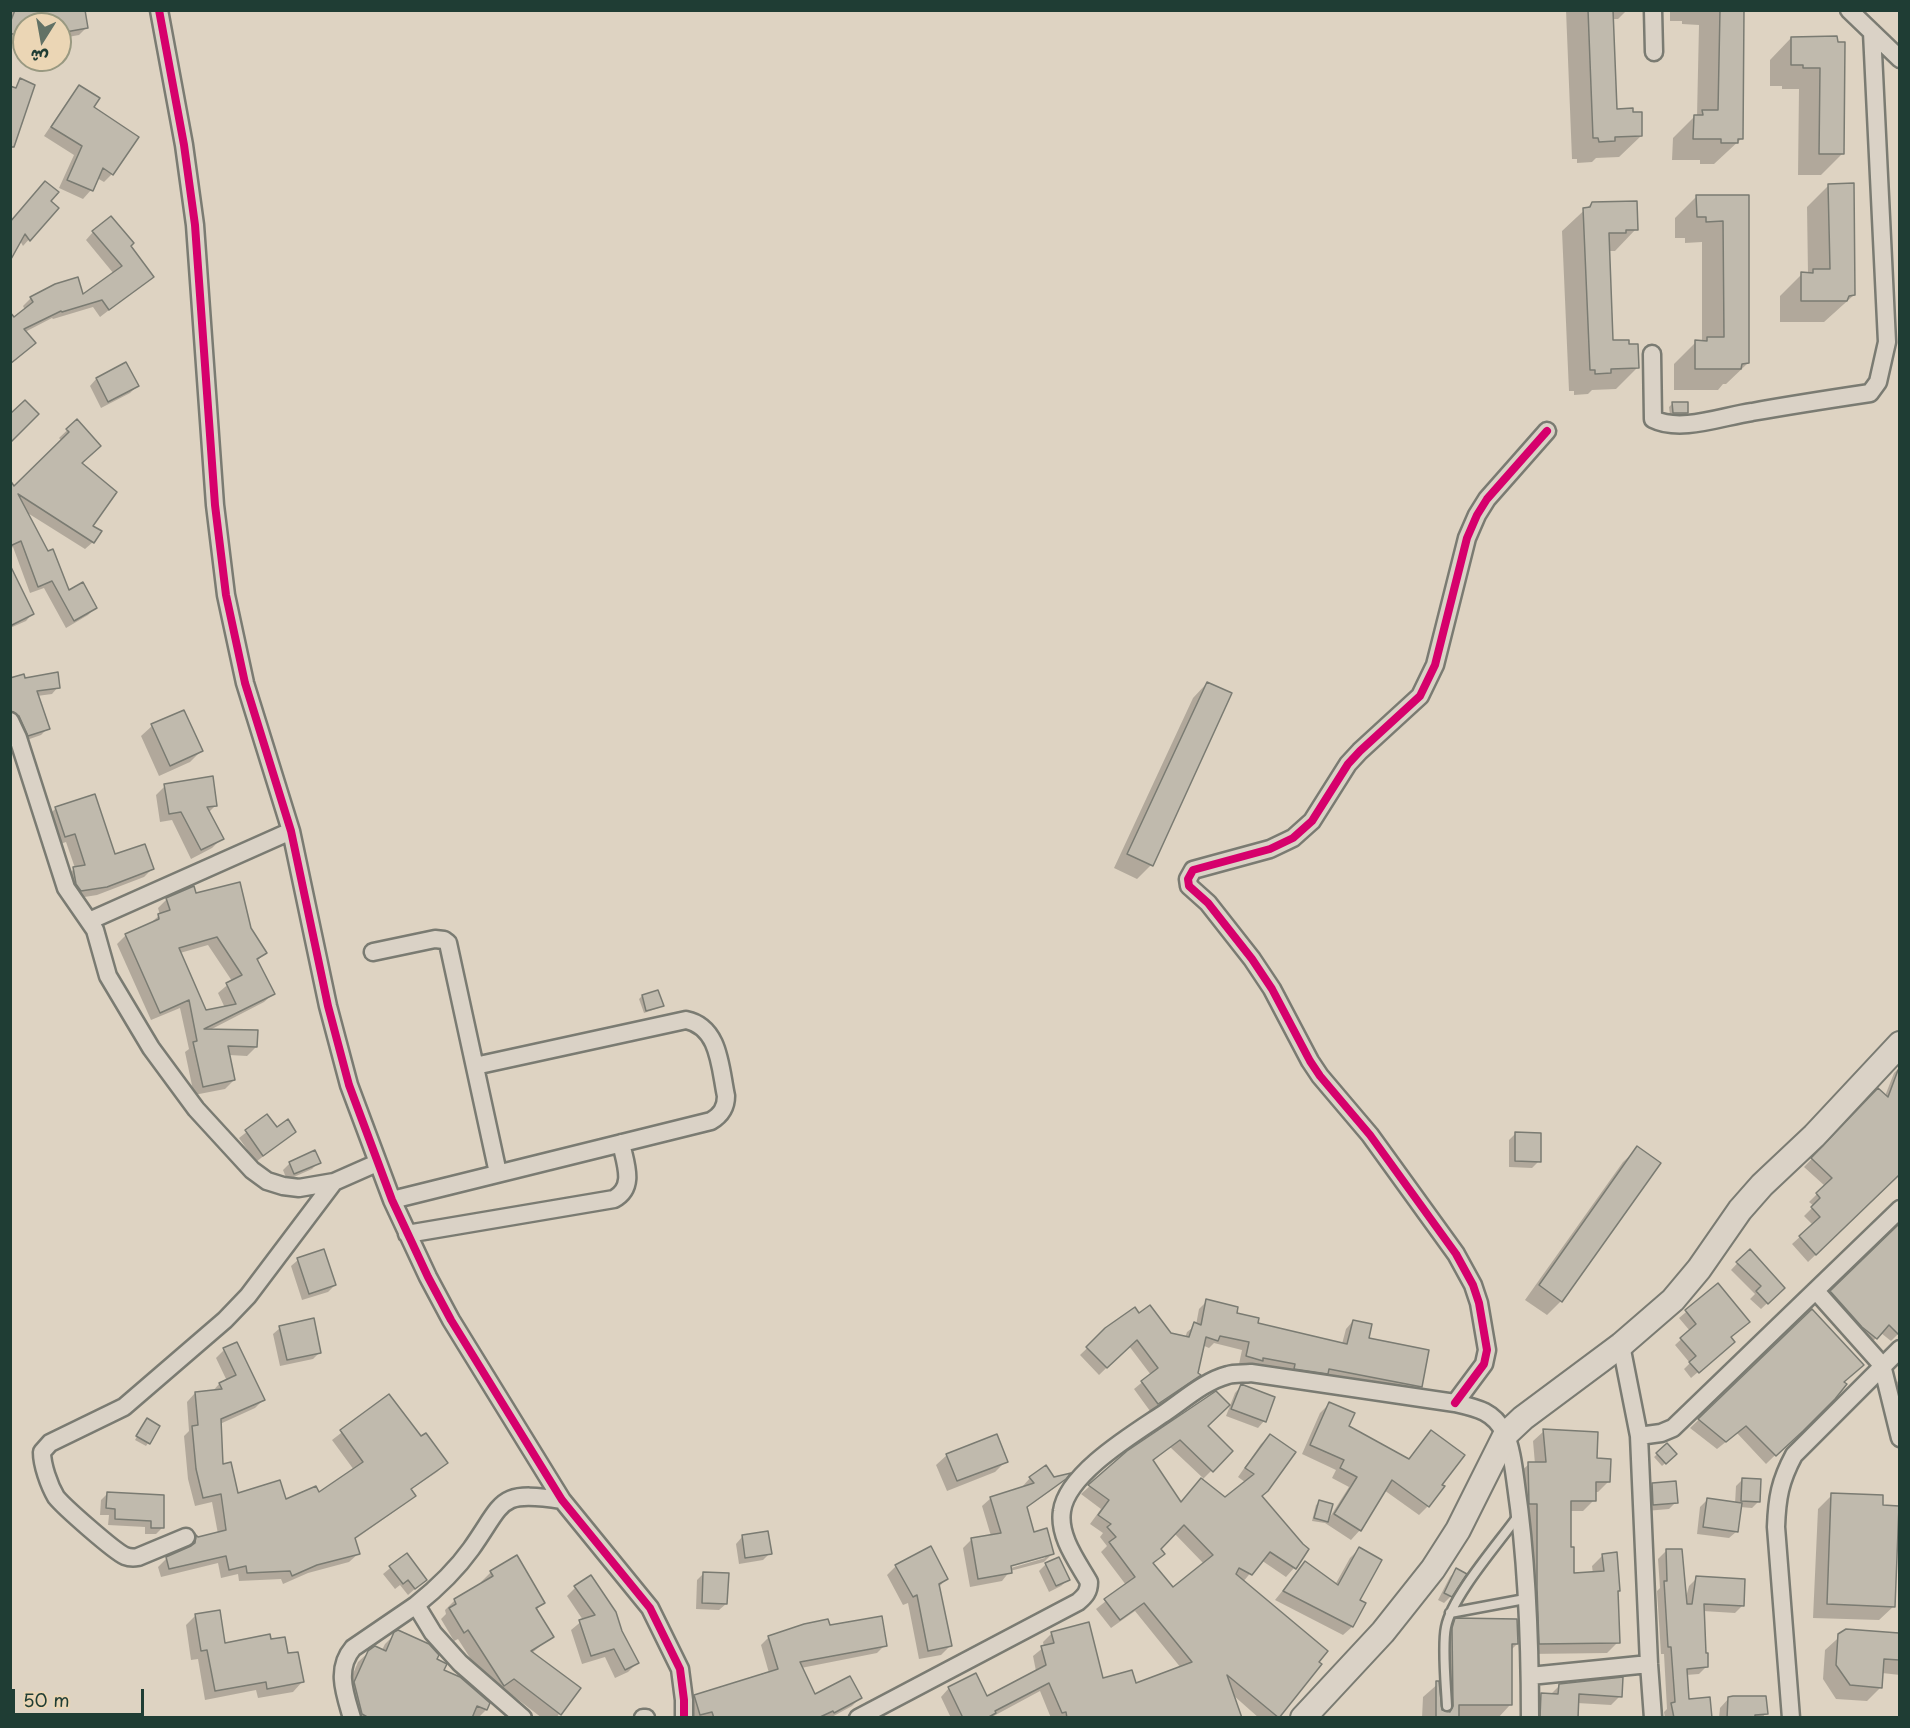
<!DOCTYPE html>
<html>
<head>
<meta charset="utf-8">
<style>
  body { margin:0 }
  #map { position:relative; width:1910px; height:1728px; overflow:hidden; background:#ded3c2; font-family:"Playpen Sans","Playpen Sans Arabic",sans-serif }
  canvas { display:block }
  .frame { position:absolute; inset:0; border:12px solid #1f3d34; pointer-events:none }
  .north { position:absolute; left:12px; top:12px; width:60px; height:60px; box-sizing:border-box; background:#ebd6b5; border:2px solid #999981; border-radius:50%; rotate:191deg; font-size:16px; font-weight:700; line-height:24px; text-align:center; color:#1f3d34 }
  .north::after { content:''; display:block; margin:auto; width:21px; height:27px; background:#627266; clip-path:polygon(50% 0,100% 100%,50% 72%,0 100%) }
  .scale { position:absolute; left:12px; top:1689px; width:132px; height:27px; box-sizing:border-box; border:3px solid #1f3d34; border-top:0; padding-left:8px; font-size:18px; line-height:21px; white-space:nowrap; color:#1f3d34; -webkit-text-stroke:4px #ebd6b5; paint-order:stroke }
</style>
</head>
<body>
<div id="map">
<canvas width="1910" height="1728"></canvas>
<div class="frame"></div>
<div class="north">ش</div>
<div class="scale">50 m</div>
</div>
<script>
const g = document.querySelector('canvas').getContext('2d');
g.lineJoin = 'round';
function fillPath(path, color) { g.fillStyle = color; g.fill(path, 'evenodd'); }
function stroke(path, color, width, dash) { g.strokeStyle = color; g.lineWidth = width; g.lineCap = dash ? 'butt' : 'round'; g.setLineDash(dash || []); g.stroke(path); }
const shadow = new Path2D(`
  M10,10H83L86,28L79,35L68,37V45L60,52V24H24V47L10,43Z
  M1566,10H1627L1618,19H1612L1616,110L1641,136L1619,157L1596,158L1592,162L1577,163V159H1572Z
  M1670,10H1743L1741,139L1714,164H1700V160H1672L1673,138L1695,116H1697L1699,25L1682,24V21H1670Z
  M1791,38H1836L1843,153L1821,175H1798L1799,89H1782V86H1770V60Z
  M80,87L92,107L112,174L104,182L97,178L91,190L83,199L59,188L74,155L44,136L71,96Z
  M1829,185L1854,295L1824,322H1780V296L1802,274H1808L1807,207Z
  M1697,196H1747L1748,363L1726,384H1723L1718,390H1674V364L1696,342H1702V242L1685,243V238H1675V218Z
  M49,202L57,208L23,246L10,223Z
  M1592,203L1636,229L1615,251H1608L1612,342L1637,368L1616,389L1592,390L1588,394L1574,395V391H1569L1562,231Z
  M93,232L129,246L152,277L100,317L93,307L53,319L52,318L25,332L34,343L10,364V322L25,310L23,306L31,298L82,296L114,274L86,240Z
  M125,364L137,386L130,393L101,408L90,386L96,379Z
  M1672,404L1687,413L1684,416H1670L1669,407Z
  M77,421L80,463L93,542L85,549L26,512L68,592L96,607L88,615L66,628L44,588L30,593L13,547L10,549V484L14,488L62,441L59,438Z
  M10,589L32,614L26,621L10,628Z
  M10,679H24L58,687L52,694L37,696L48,728L41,735L21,742L10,721Z
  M1207,683L1151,865L1137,879L1114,868L1193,698Z
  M152,726L201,751L190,762L159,776L141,736Z
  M165,786L216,805L208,813L222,838L212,848L191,859L172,820L160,822L156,795Z
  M56,808L115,856L153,868L144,877L97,895L72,899L65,878L75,868L66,842L57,845L47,817Z
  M195,895L249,929L265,953L256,962L273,994L264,1002L208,1031L256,1047L247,1056L229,1055L234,1080L225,1089L194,1095L185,1052L189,1049L180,1008L151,1020L117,944L126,935L149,924L160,915L158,908L167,899ZM208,945L232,981L218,993L225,1008L205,1012L180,953Z
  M642,996L662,1005L659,1008L644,1013L639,999Z
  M1900,1067V1175L1808,1262L1792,1244L1813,1225L1804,1216L1814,1206L1809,1202L1825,1186L1804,1167L1878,1090L1885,1096L1894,1073Z
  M267,1116L277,1129L295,1131L256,1162L239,1138Z
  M1516,1133L1539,1161L1532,1168L1509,1167V1140Z
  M1638,1148L1561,1301L1547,1315L1525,1300L1623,1162Z
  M319,1162L312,1169L287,1180L283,1170L290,1163Z
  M1900,1226V1275L1885,1291L1900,1303V1332L1891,1341L1881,1333L1868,1346L1823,1300Z
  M1749,1251L1783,1288L1761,1309L1750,1299L1755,1294L1731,1270Z
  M298,1260L335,1285L328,1292L302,1300L291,1266Z
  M1718,1285L1730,1338L1726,1348L1691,1378L1684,1369L1690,1363L1675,1345L1690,1331L1679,1318Z
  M1207,1301L1256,1324L1342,1344L1346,1329L1353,1321L1367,1339L1427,1351L1420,1387L1413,1394L1256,1365L1254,1367L1239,1364L1242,1350L1214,1343L1209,1348L1202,1345L1197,1374L1199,1375L1191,1383L1150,1411L1134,1389L1151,1375L1129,1346L1099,1375L1080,1355L1106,1330L1139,1315L1170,1335L1185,1338L1187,1332L1196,1325L1199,1309Z
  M1812,1311L1842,1383L1834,1398L1766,1464L1737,1433L1717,1449L1690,1428Z
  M280,1328L320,1352L313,1359L280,1366L273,1334Z
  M224,1350L264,1399L255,1408L220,1424L222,1466L237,1495L285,1502L319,1495L354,1470L332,1440L389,1396L421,1438L446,1463L437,1472L410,1490L414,1496L405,1504L354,1540L358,1554L349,1562L308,1573L283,1584L281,1579L239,1581L238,1574L221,1578L218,1563L161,1577L158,1567L167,1558L187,1549L188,1545L196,1537L197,1539L218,1534L212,1502L195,1506L188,1479L184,1436L189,1431L187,1402L195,1393L212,1392L219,1384L227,1381L216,1358Z
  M1900,1379V1413L1888,1391Z
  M1241,1386L1264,1421L1258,1428L1226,1416L1235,1393Z
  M1329,1404L1347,1427L1408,1460L1431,1432L1440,1485L1428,1506L1419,1515L1384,1490L1360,1530L1351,1540L1325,1523L1312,1521L1316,1505L1319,1502L1328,1520L1349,1487L1332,1478L1336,1470L1302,1454L1320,1413Z
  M147,1420L148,1443L146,1446L135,1440Z
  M1206,1427L1231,1451L1202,1480L1225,1499L1245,1482L1238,1477L1261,1444L1270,1436L1261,1496L1307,1549L1294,1568L1286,1577L1261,1560L1243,1582L1319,1665L1277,1718H1259L1233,1695L1241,1718H1051L1040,1691L990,1718H951L941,1697L949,1688L987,1698L1036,1671L1033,1656L1044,1647L1043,1642L1052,1633L1102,1680L1135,1685L1181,1668L1135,1611L1111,1628L1096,1609L1126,1585L1101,1552L1107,1546L1100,1537L1103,1533L1090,1524L1101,1509L1081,1494L1128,1452ZM1170,1447L1203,1478L1181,1503L1152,1462ZM1174,1533L1204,1564L1172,1589L1152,1564L1163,1554L1159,1549Z
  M1544,1431L1595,1460L1609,1481L1598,1492H1594V1500L1583,1511H1569L1572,1575L1593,1574L1592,1566L1603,1555L1616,1592L1618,1642L1607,1653L1529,1654L1518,1474L1529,1464H1535L1533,1441Z
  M1667,1445L1675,1454L1662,1466L1654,1457Z
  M947,1455L1006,1461L995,1472L947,1491L936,1465Z
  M1067,1475L1056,1487L1026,1508L1033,1533L1052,1554L1044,1562L1010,1571L1002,1581L970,1587L963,1548L972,1539L991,1536L982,1506L991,1498L1023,1488L1022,1487L1030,1478L1054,1479ZM1045,1555V1558L1004,1570L1003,1567Z
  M1742,1480L1759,1501L1752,1508L1740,1507L1736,1532L1729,1538L1697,1534L1700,1507L1707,1500L1735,1504L1736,1486Z
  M1652,1485L1676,1502L1669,1509L1646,1511L1645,1492Z
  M108,1493L163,1527L156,1534H145V1527L108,1525L109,1515H100L101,1500Z
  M1832,1495L1894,1606L1879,1620L1813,1618L1818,1509Z
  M742,1537L770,1553L763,1560L739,1564L736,1544Z
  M1359,1549L1358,1601L1364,1604L1352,1627L1343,1635L1275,1600L1305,1563L1335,1585L1350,1558Z
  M1666,1551L1685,1601L1689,1586L1697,1578L1743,1605L1735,1613L1703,1611L1707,1666L1699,1674L1686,1675L1687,1701L1710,1718H1665L1664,1712L1667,1709L1664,1654H1661L1657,1591L1660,1588L1658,1559Z
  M406,1555L425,1580L408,1595L400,1585L395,1589L383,1574Z
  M1046,1564L1068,1580L1061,1586L1049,1592L1039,1571Z
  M896,1566L946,1579L939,1587L950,1646L941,1655L919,1659L908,1603L903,1605L887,1575Z
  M1456,1570L1451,1596L1444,1603L1438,1600L1450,1577Z
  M491,1572L543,1603L536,1610L552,1636L532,1653L559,1714L556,1718H542L503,1688L493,1694L458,1639L454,1641L441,1619L446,1614L445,1610L454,1601L482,1584L481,1582Z
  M704,1573L726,1604L719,1610L696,1609L697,1580Z
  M575,1588L621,1631L637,1663L628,1672L615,1678L605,1657L582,1664L571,1630L583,1620L567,1596Z
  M196,1615L223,1645L270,1641L287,1655L302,1682L293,1692L258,1698L256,1690L205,1700L198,1659L191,1660L186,1625Z
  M1457,1620L1517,1644L1511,1650L1510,1705L1498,1718H1422L1423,1697L1439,1683V1643L1442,1634Z
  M828,1627L885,1645L877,1653L801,1668L814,1696L860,1698L852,1706L830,1718H771L769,1673L761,1645L769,1637Z
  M1846,1631L1900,1635V1675L1882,1673L1881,1687L1867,1701L1836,1699L1823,1679L1825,1650Z
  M395,1634L435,1659L442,1670L488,1704L486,1710L478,1718H351L345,1693L358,1662L369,1652L382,1650L385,1644Z
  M1560,1685L1620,1696L1611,1705L1577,1703V1718H1532V1704L1542,1695H1550Z
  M695,1696L755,1718H687L684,1707Z
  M1729,1698L1766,1713L1762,1718H1719L1720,1708Z`);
const building = new Path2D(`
  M15,10H85L88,28L60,33V24H24V38L10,33V23Z
  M1588,10H1613L1617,109L1633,108V112H1642V136L1615,137V141L1599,142L1598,138H1593Z
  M1720,10H1744L1743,139H1738V143H1721V139H1693L1694,115H1703L1702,110H1718Z
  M1837,36L1838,42H1845L1844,154H1819L1820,68H1803V65H1791V37Z
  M20,78L35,85L14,147H10V86L16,88Z
  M79,85L100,98L94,107L139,137L113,175L103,168L93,191L67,180L82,146L51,127Z
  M45,181L59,192L51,201L59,208L30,241L25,234L10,261V222Z
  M1854,183L1855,295L1849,296L1847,301H1801V272L1813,273V269H1830L1828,184Z
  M1696,195H1749V363L1742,364L1741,369H1695V340L1707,341V337H1724L1723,221L1706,222V217H1697Z
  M1637,201L1638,230H1626V233H1609L1613,340H1629V344H1638L1639,368L1611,369V373L1595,374V370H1590L1583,208L1590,207L1592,202Z
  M111,216L134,243L131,246L154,277L109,310L102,300L62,312L61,311L24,329L36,343L10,364V312L14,317L33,302L30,297L55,284L78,277L83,294L122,266L92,231Z
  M126,362L139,386L108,402L96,378Z
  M25,400L39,414L10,443V414Z
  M1672,402H1688V413H1673Z
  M77,419L101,446L82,463L117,492L93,526L102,531L94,543L18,494L48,551L53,549L69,590L83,582L97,608L74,621L52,581L38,587L21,541L10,546V480L14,486L69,432L66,429Z
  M10,565L34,614L10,626Z
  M58,672L60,688L37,691L50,729L28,736L19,716L10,711V678L24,674L25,678Z
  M1207,682L1232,693L1153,866L1127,854Z
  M184,710L203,751L170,766L151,724Z
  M213,776L217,806L207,807L224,839L201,850L181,812L169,814L164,784Z
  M95,794L115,854L145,844L154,869L107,887L81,891L76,884L73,867L85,865L75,834L65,837L55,807Z
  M240,882L251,928L267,953L257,959L275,994L204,1029L258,1030L257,1047L228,1046L235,1080L203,1087L193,1042L197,1041L189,1000L160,1013L125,934L159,919L158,914L170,910L166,898L194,886L196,893ZM217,937L242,975L226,983L236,1004L206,1010L179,948Z
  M658,990L664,1006L646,1011L642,995Z
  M1898,1070H1899V1175L1816,1255L1799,1236L1820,1217L1811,1207L1820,1198L1816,1193L1832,1178L1811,1158L1878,1088L1888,1097Z
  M267,1114L277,1127L288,1119L296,1132L263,1156L245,1130Z
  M1515,1132L1541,1133V1162L1515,1161Z
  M1637,1146L1661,1163L1562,1302L1539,1285Z
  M315,1150L321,1163L294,1174L289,1162Z
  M1899,1224V1335L1889,1325L1877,1339L1862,1327L1830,1291Z
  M324,1249L336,1285L309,1294L297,1258Z
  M1750,1249L1785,1288L1768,1304L1756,1291L1761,1286L1736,1262Z
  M1718,1283L1750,1322L1731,1337L1735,1342L1699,1373L1689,1362L1696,1356L1680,1338L1696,1324L1685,1310Z
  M1206,1299L1238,1307L1237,1313L1259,1318L1258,1323L1347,1344L1353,1320L1372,1324L1369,1338L1429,1350L1422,1387L1329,1369L1328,1374L1294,1369L1295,1364L1263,1358V1361L1246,1356L1249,1342L1220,1336L1218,1341L1206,1337L1198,1373L1201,1375L1158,1404L1141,1381L1158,1368L1137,1340L1107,1368L1086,1347L1105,1328L1135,1307L1139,1313L1150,1305L1171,1333L1189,1337L1194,1322L1201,1325Z
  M1812,1309L1864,1365L1844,1382L1847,1384L1835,1399L1803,1431L1776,1456L1746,1426L1726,1442L1698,1419Z
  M314,1318L321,1353L287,1360L279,1326Z
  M237,1342L265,1400L221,1419L223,1464L231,1462L238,1493L280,1480L286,1499L316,1486L319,1492L363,1462L340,1430L389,1394L421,1436L426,1433L448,1463L411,1489L416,1496L355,1538L360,1554L317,1565L292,1576L290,1571L247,1573L246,1566L229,1570L226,1556L169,1569L166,1557L191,1546L195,1543L196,1535L198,1537L226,1530L221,1494L203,1498L196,1469L192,1426L198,1425L195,1392L222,1389L219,1383L236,1375L223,1348Z
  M1241,1384L1275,1397L1266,1422L1231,1409Z
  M1216,1391L1230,1405L1208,1426L1233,1451L1213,1472L1180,1440L1153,1460L1181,1502L1201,1478L1225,1497L1254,1474L1245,1468L1270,1434L1296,1452L1268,1491L1262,1496L1303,1544L1309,1549L1296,1569L1270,1552L1252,1575L1239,1568L1236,1574L1328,1651L1319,1662L1322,1664L1279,1718L1227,1675L1242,1718H1067L1066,1712L1062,1713L1049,1683L995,1711L996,1713L987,1718H963L948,1687L976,1673L987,1696L1046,1665L1041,1646L1054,1643L1051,1632L1089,1622L1103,1678L1132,1670L1136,1683L1192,1662L1144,1603L1120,1620L1104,1599L1135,1577L1109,1542L1116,1537L1107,1527L1111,1524L1098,1515L1109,1500L1088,1485L1127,1451ZM1184,1525L1213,1555L1173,1587L1153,1563L1165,1554L1161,1549Z
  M1329,1402L1355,1413L1349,1426L1409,1459L1431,1430L1465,1455L1442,1485L1445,1486L1429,1507L1392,1480L1361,1531L1334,1514L1357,1477L1340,1468L1344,1460L1310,1445Z
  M147,1418L160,1426L150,1444L136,1436Z
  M1543,1429L1598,1432L1597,1458L1611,1459L1610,1482H1596V1501H1571V1547H1574V1573L1604,1571L1602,1554L1617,1552L1620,1591H1618L1620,1643L1539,1644L1537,1587V1504H1529L1528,1462H1546Z
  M997,1434L1008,1462L957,1481L946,1454Z
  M1667,1443L1677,1454L1666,1464L1656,1453Z
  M1046,1465L1054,1477L1071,1473L1066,1479L1027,1507L1034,1532L1047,1528L1054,1554L1011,1566L1012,1573L978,1579L971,1538L1001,1533L990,1497L1034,1483L1029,1477Z
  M1742,1478L1761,1479L1760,1502L1741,1501Z
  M1676,1481L1678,1503L1653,1505L1652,1483Z
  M107,1492L164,1495V1528H151V1521L115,1519V1509L106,1508Z
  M1831,1493L1883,1495V1505L1899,1506L1895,1607L1827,1604Z
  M1707,1498L1742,1503L1738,1532L1703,1527Z
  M1319,1500L1333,1504L1328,1522L1314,1518Z
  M768,1531L772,1554L745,1558L742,1535Z
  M931,1546L948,1579L939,1584L952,1646L928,1651L917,1595L913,1597L895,1565Z
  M1359,1547L1382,1560L1360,1600L1366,1603L1353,1627L1283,1591L1305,1561L1338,1585Z
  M1666,1549H1682L1687,1604H1692L1696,1576L1745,1579L1744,1606L1704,1604L1706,1653H1708V1667L1687,1669L1689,1699L1710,1697L1712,1718H1674L1671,1703L1675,1702L1671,1647H1668L1664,1581H1667Z
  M407,1553L427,1580L415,1589L408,1580L403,1584L389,1566Z
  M517,1555L545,1603L536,1608L554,1637L531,1651L581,1688L561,1715L514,1679L504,1686L468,1630L464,1633L449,1608L456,1604L454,1599L493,1576L490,1571Z
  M1059,1557L1070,1580L1056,1586L1045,1563Z
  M1456,1568L1467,1574L1452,1597L1444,1593Z
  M703,1572L729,1573L727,1604L702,1603Z
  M591,1575L616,1612L622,1631L639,1663L625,1670L614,1649L591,1656L579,1620L595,1615L574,1586Z
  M220,1610L225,1643L270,1634L271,1639L285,1637L288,1653L298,1652L304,1682L267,1689L266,1682L215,1691L207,1650L201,1651L195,1614Z
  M882,1616L887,1646L800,1662L815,1694L850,1676L862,1698L834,1713L833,1711L818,1718H714L712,1712L700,1715L694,1695L778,1669L768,1636L804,1624L828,1619L830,1625Z
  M1455,1618L1517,1619L1518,1644H1512V1705H1459V1717H1436V1681H1439L1442,1710L1450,1712L1453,1706L1452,1628Z
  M1846,1629L1899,1633V1660L1884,1659L1882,1688L1850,1685L1836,1665L1838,1634Z
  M398,1630L429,1644L439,1655L437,1659L447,1664L444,1670L460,1677L490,1703L487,1710L477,1706L472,1718H369L362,1714L354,1682L368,1651L375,1646L386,1651L394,1632Z
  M1623,1677L1622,1697L1579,1694L1578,1718H1540L1541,1693L1558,1694L1559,1684Z
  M1733,1696H1766L1768,1714L1755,1715V1718H1727L1728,1697Z`);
const service = new Path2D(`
  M1450,1613L1525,1599
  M1447,1706C1446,1685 1442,1646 1446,1627C1452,1596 1498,1544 1518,1516`);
const minor = new Path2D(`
  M159,10L184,145L195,225L215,505L226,595L245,683L291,831L328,1006L349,1085L392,1200L428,1277L451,1320L562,1500L650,1608L680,1669L684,1700V1718
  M1653,10L1654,52
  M1849,10L1900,59
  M1652,354L1653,419C1681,433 1723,416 1752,412C1791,405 1830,399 1870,393L1878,382L1887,342L1872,32
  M10,721L18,738L66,888L95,930L108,976L151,1048L196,1109L252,1170L267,1181L283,1186L299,1188L334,1182L377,1163
  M89,921L291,831
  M373,952L435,939L444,940L448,943L498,1173
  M392,1200L711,1121C721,1115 726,1108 726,1096C720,1068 720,1027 686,1020L475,1066
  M407,1234L614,1199C636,1187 625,1163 621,1143
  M1816,1291L1882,1365L1900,1438
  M1621,1345L1639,1436L1649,1664L1653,1718
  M1455,1403L1484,1364L1487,1350L1479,1303L1473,1285L1456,1254L1370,1135L1320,1076L1310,1061L1272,989L1252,959L1208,903L1189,886L1188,879L1193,870L1270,849L1293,838L1312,821L1348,764L1360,751L1420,696L1435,665L1467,538L1477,515L1487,499L1547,431
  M1639,1436L1661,1433L1673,1428L1900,1209
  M186,1537L138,1557C133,1558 130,1558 125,1556C114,1551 64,1507 56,1497C49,1485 42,1465 42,1452L50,1443L124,1407L225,1320L248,1296L334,1182
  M1530,1676L1649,1664
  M352,1718C345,1694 335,1669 353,1648L416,1605
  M523,1718L460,1663L433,1633L416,1605C436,1589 456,1570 471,1549C505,1501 497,1490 562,1500
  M643,1718H646
  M858,1718L1078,1602C1085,1596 1089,1592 1089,1582C1077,1561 1058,1536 1062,1511C1067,1473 1135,1433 1166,1412C1185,1399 1205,1381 1228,1375C1235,1373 1244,1374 1251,1373L1455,1403C1477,1408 1493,1411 1504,1432C1511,1444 1514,1470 1516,1485C1527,1560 1530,1642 1530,1718
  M1791,1718L1776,1527C1777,1498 1780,1481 1794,1455L1900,1349`);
const secondary = new Path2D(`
  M1303,1718L1383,1632L1433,1569L1458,1530L1506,1434L1523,1418L1621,1345L1673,1300L1699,1269L1740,1210L1762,1185L1814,1136L1900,1044`);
const cycleway = new Path2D(`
  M159,10L184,145L195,225L215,505L226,595L245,683L291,831L328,1006L349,1085L392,1200L428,1277L451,1320L562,1500L650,1608L680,1669L684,1700V1718
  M1455,1403L1484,1364L1487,1350L1479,1303L1473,1285L1456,1254L1370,1135L1320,1076L1310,1061L1272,989L1252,959L1208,903L1189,886L1188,879L1193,870L1270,849L1293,838L1312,821L1348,764L1360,751L1420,696L1435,665L1467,538L1477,515L1487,499L1547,431`);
fillPath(shadow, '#0003');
fillPath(building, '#c0baad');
stroke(building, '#7a7b72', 1.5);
stroke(service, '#7a7b72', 13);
stroke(minor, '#7a7b72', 21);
stroke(secondary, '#7a7b72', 28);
stroke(service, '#dad2c6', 8);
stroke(minor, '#dad2c6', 16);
stroke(secondary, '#dad2c6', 24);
stroke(cycleway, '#d6006c', 8);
</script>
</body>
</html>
